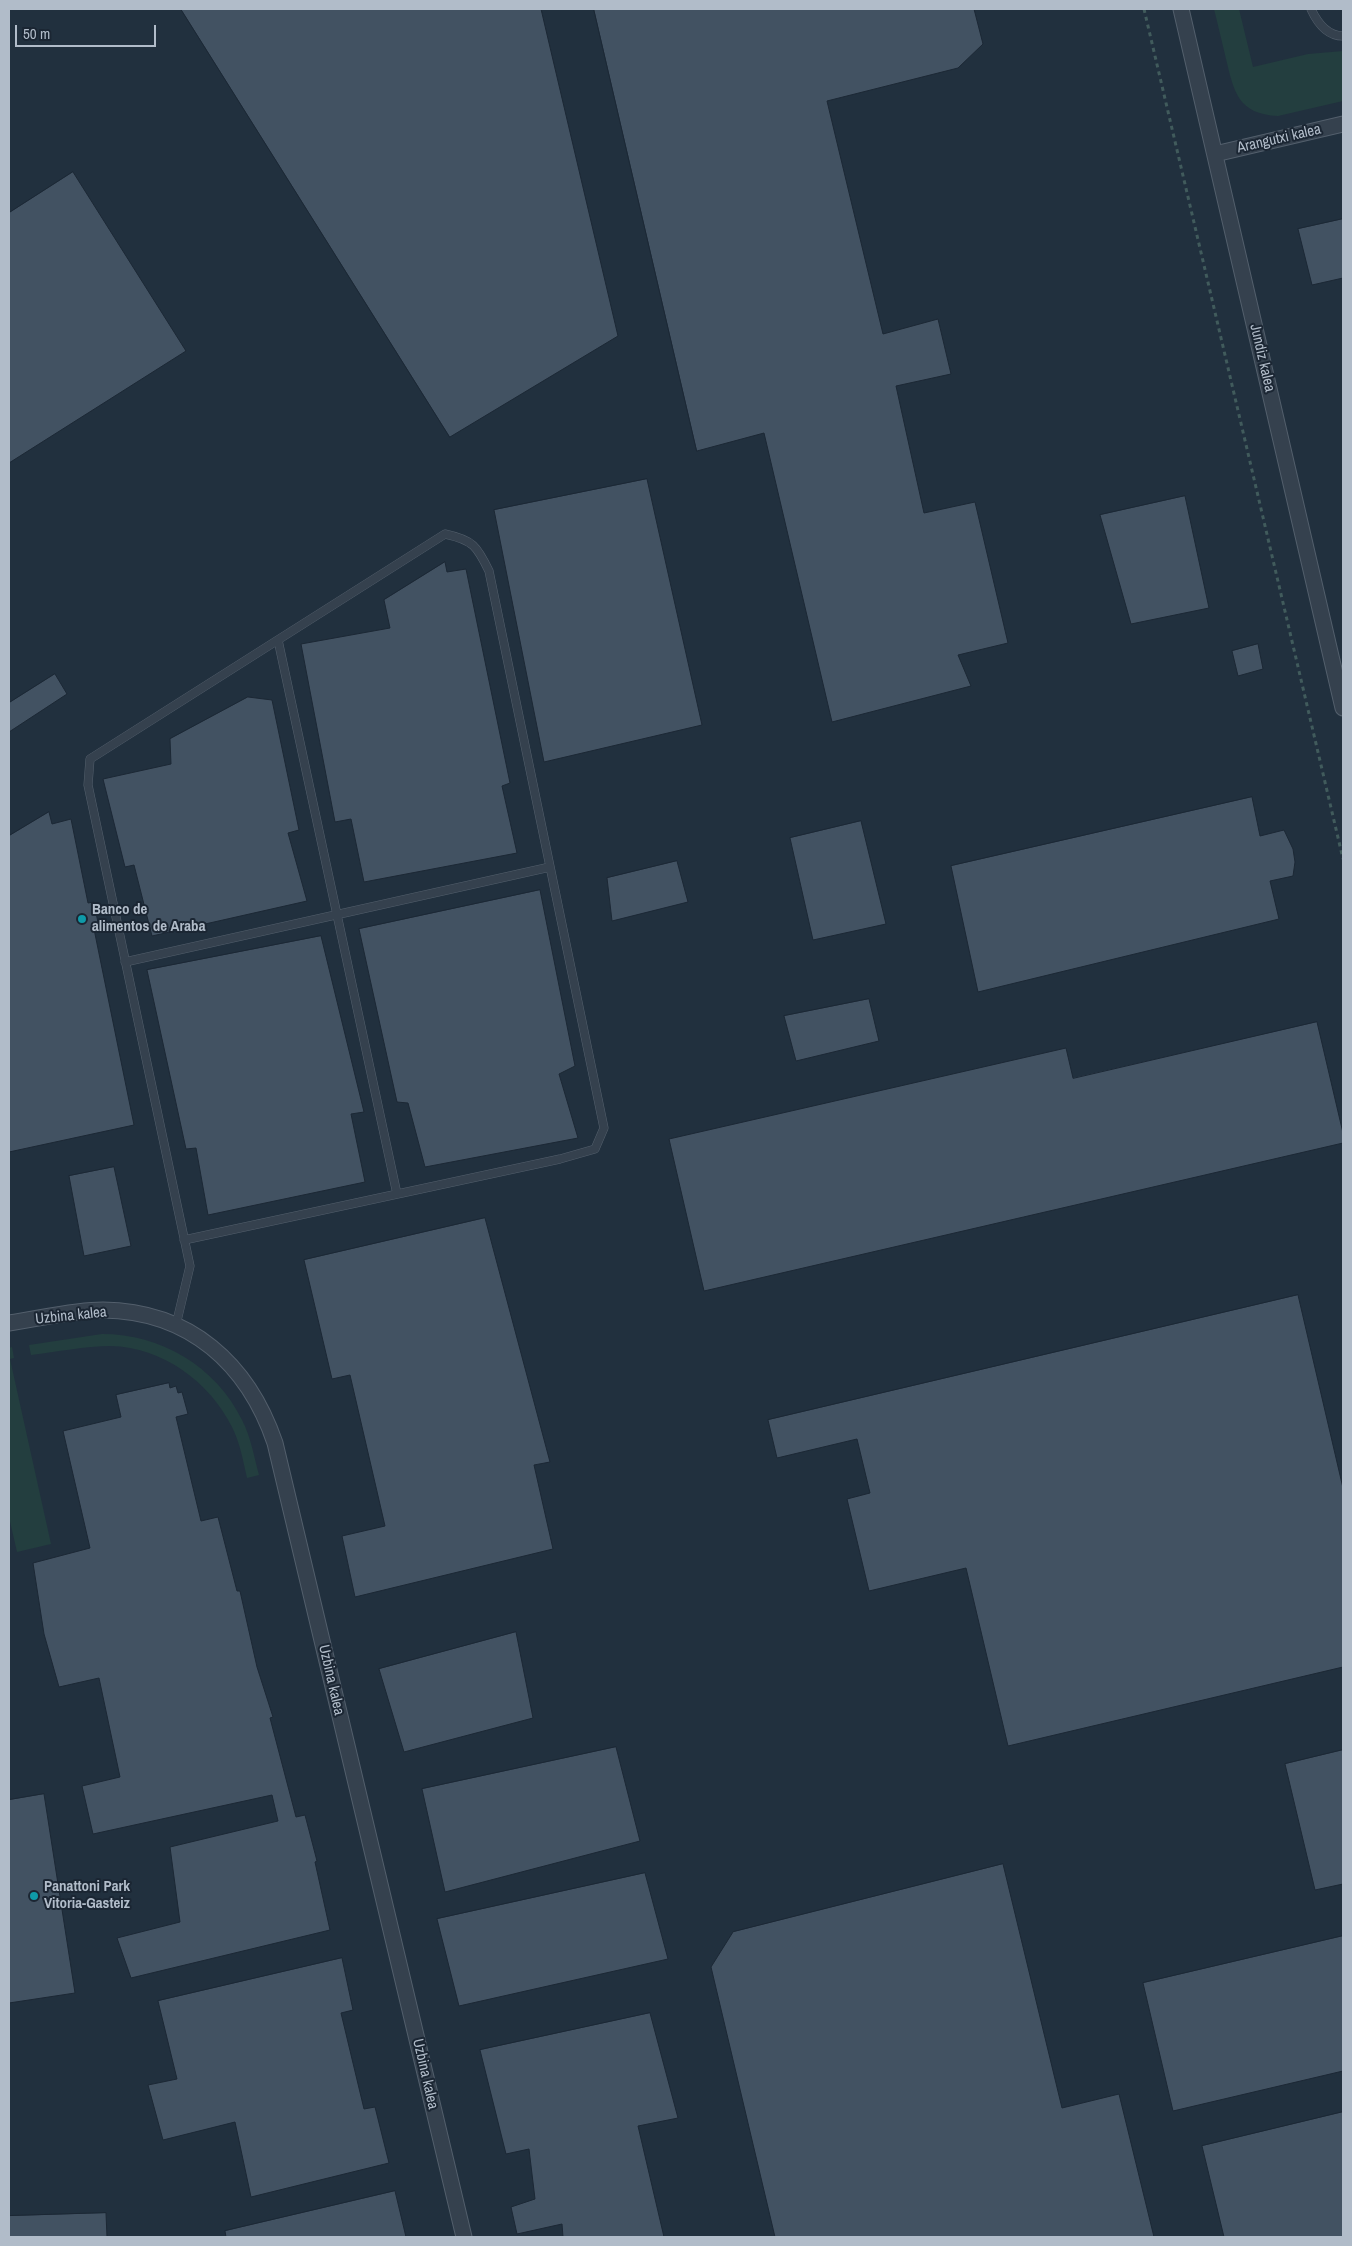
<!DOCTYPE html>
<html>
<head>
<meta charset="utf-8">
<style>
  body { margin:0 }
  #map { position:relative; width:1352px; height:2246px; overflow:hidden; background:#21303e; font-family:"Archivo Narrow",sans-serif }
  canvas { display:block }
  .frame { position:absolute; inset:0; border:10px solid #b1bcc9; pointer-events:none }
  .scale { position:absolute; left:15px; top:25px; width:141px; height:22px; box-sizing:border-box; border:2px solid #b1bcc9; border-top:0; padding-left:6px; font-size:15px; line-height:18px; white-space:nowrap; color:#b1bcc9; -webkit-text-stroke:4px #1b2633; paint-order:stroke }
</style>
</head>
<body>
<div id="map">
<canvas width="1352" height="2246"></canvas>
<div class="frame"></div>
<div class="scale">50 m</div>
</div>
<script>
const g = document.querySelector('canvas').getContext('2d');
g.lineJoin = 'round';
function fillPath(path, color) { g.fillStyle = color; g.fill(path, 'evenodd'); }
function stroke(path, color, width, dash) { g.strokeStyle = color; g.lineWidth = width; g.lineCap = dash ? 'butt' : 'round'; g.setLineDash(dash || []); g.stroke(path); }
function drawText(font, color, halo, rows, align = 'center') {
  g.font = font + ' "Archivo Narrow",sans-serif'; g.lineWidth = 4; g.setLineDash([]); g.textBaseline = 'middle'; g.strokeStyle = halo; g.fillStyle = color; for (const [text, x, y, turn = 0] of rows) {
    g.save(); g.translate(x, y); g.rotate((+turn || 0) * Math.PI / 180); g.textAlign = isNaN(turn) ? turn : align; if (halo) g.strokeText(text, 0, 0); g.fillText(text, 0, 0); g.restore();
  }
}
const green = new Path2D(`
  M1214,9H1239L1253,67L1308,54L1343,51V101L1278,116C1238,114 1234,92 1226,59C1222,42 1218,25 1214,9Z
  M102,1334C160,1334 216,1366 242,1420C251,1437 254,1457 259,1475L247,1478C243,1460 240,1443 232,1427C210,1382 162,1347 111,1346C85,1346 57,1352 31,1355L29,1345Z
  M12,1347L14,1358L10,1359L51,1544L17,1552L9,1517V1348Z`);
const building = new Path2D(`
  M181,9H541L618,336L450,437Z
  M594,9H974L983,44L958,68L827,101L883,334L938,319L951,374L896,386L924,513L975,502L1008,643L958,655L971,686L832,722L764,433L697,451Z
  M73,172L186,351L9,463V213Z
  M1343,219V278L1312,285L1298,229Z
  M647,479L702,725L544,762L494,510Z
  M1185,496L1209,608L1131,624L1100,515Z
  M445,562L447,572L466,569L510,783L502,786L517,853L364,882L351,819L335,822L301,644L390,628L384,600Z
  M1258,644L1263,669L1238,676L1232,651Z
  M55,674L67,694L9,732V703Z
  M248,697L272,700L299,830L288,833L307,901L152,936L134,865L125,867L103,779L171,764L170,739Z
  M1252,797L1260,836L1284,830L1293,849L1295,862L1293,876L1270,881L1279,919L978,992L951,866Z
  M49,812L52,824L71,819L88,903L94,902L99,928L94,929L134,1125L9,1152V836Z
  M861,821L886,924L813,940L790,838Z
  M677,861L688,902L612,921L607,878Z
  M540,890L575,1066L559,1074L578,1138L425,1167L408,1103L397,1102L359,929Z
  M321,936L364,1112L351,1114L365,1182L208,1215L196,1148L186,1149L147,970Z
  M869,999L879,1041L796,1061L784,1016Z
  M1317,1022L1343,1133V1143L704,1291L669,1139L1066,1048L1073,1078Z
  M114,1167L131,1246L84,1256L69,1176Z
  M485,1218L550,1462L534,1465L553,1549L355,1597L342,1536L385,1526L350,1375L332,1379L304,1260Z
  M1298,1295L1343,1488V1667L1008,1746L966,1568L869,1591L847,1499L870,1493L857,1439L777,1458L768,1420Z
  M169,1383L170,1388L176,1386L178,1393L182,1392L188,1414L176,1417L201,1521L218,1517L237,1591H240L257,1667L273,1717L270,1718L296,1817L305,1815L317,1861L315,1862L330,1930L131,1978L117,1938L180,1922L170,1847L278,1821L272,1795L93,1834L82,1786L120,1777L99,1678L59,1687L44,1634L33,1563L90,1548L63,1431L121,1417L116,1395Z
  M516,1632L533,1718L404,1752L379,1669Z
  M616,1747L640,1841L445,1892L422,1789Z
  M1343,1750V1884L1315,1890L1285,1764Z
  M44,1794L75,1993L9,2003V1800Z
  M1003,1864L1062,2108L1119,2094L1154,2237H775L711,1967L733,1932Z
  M645,1873L668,1959L459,2006L437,1919Z
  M1343,1936V2071L1173,2111L1143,1983Z
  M342,1958L353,2010L341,2013L364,2109L375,2107L389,2163L251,2197L235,2122L163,2140L148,2085L177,2079L158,2001Z
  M650,2013L678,2118L638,2126L664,2237H563L562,2224L517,2234L511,2207L535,2199L529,2149L506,2154L480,2050Z
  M1343,2112V2237H1224L1202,2146Z
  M395,2191L406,2237H226L225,2231Z
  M106,2213L107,2237H9V2216Z`);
const path = new Path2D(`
  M1144,9L1343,859`);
const service = new Path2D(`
  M1311,9C1317,22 1327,36 1343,36
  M278,640L397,1194
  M125,962L550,867
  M176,1325L190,1266L88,785L90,759L445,534C473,540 477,546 489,571L604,1128L595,1149L560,1159L184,1240`);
const minor = new Path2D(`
  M1181,9L1343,708
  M1215,154L1343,124
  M9,1323C39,1319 72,1310 103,1310C190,1311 248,1364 275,1443L464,2237`);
const markers = [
  [82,919,5,"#0f9aa8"],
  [34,1896,5,"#0f9aa8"]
];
const streetNames = [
  ["Arangutxi kalea",1279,139,-13],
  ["Jundiz kalea",1262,358,77],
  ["Uzbina kalea",71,1316,-6],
  ["Uzbina kalea",331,1680,77],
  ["Uzbina kalea",425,2074,77]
];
const poiNames = [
  ["Banco de",92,910],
  ["alimentos de Araba",92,927],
  ["Panattoni Park",44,1887],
  ["Vitoria-Gasteiz",44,1904]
];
fillPath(green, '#233e3f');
fillPath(building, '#425262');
stroke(building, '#1c2835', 1);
stroke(service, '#535f6c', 9);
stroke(minor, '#535f6c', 17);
stroke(path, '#415b5c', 3, [4, 4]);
stroke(service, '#35414e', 8);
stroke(minor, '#35414e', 15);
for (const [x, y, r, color] of markers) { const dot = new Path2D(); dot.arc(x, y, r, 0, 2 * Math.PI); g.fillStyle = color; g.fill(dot); stroke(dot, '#1b2633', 2); }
drawText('15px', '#b1bcc9', '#1b2633', streetNames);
drawText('bold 15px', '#b1bcc9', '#1b2633', poiNames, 'left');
</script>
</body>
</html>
